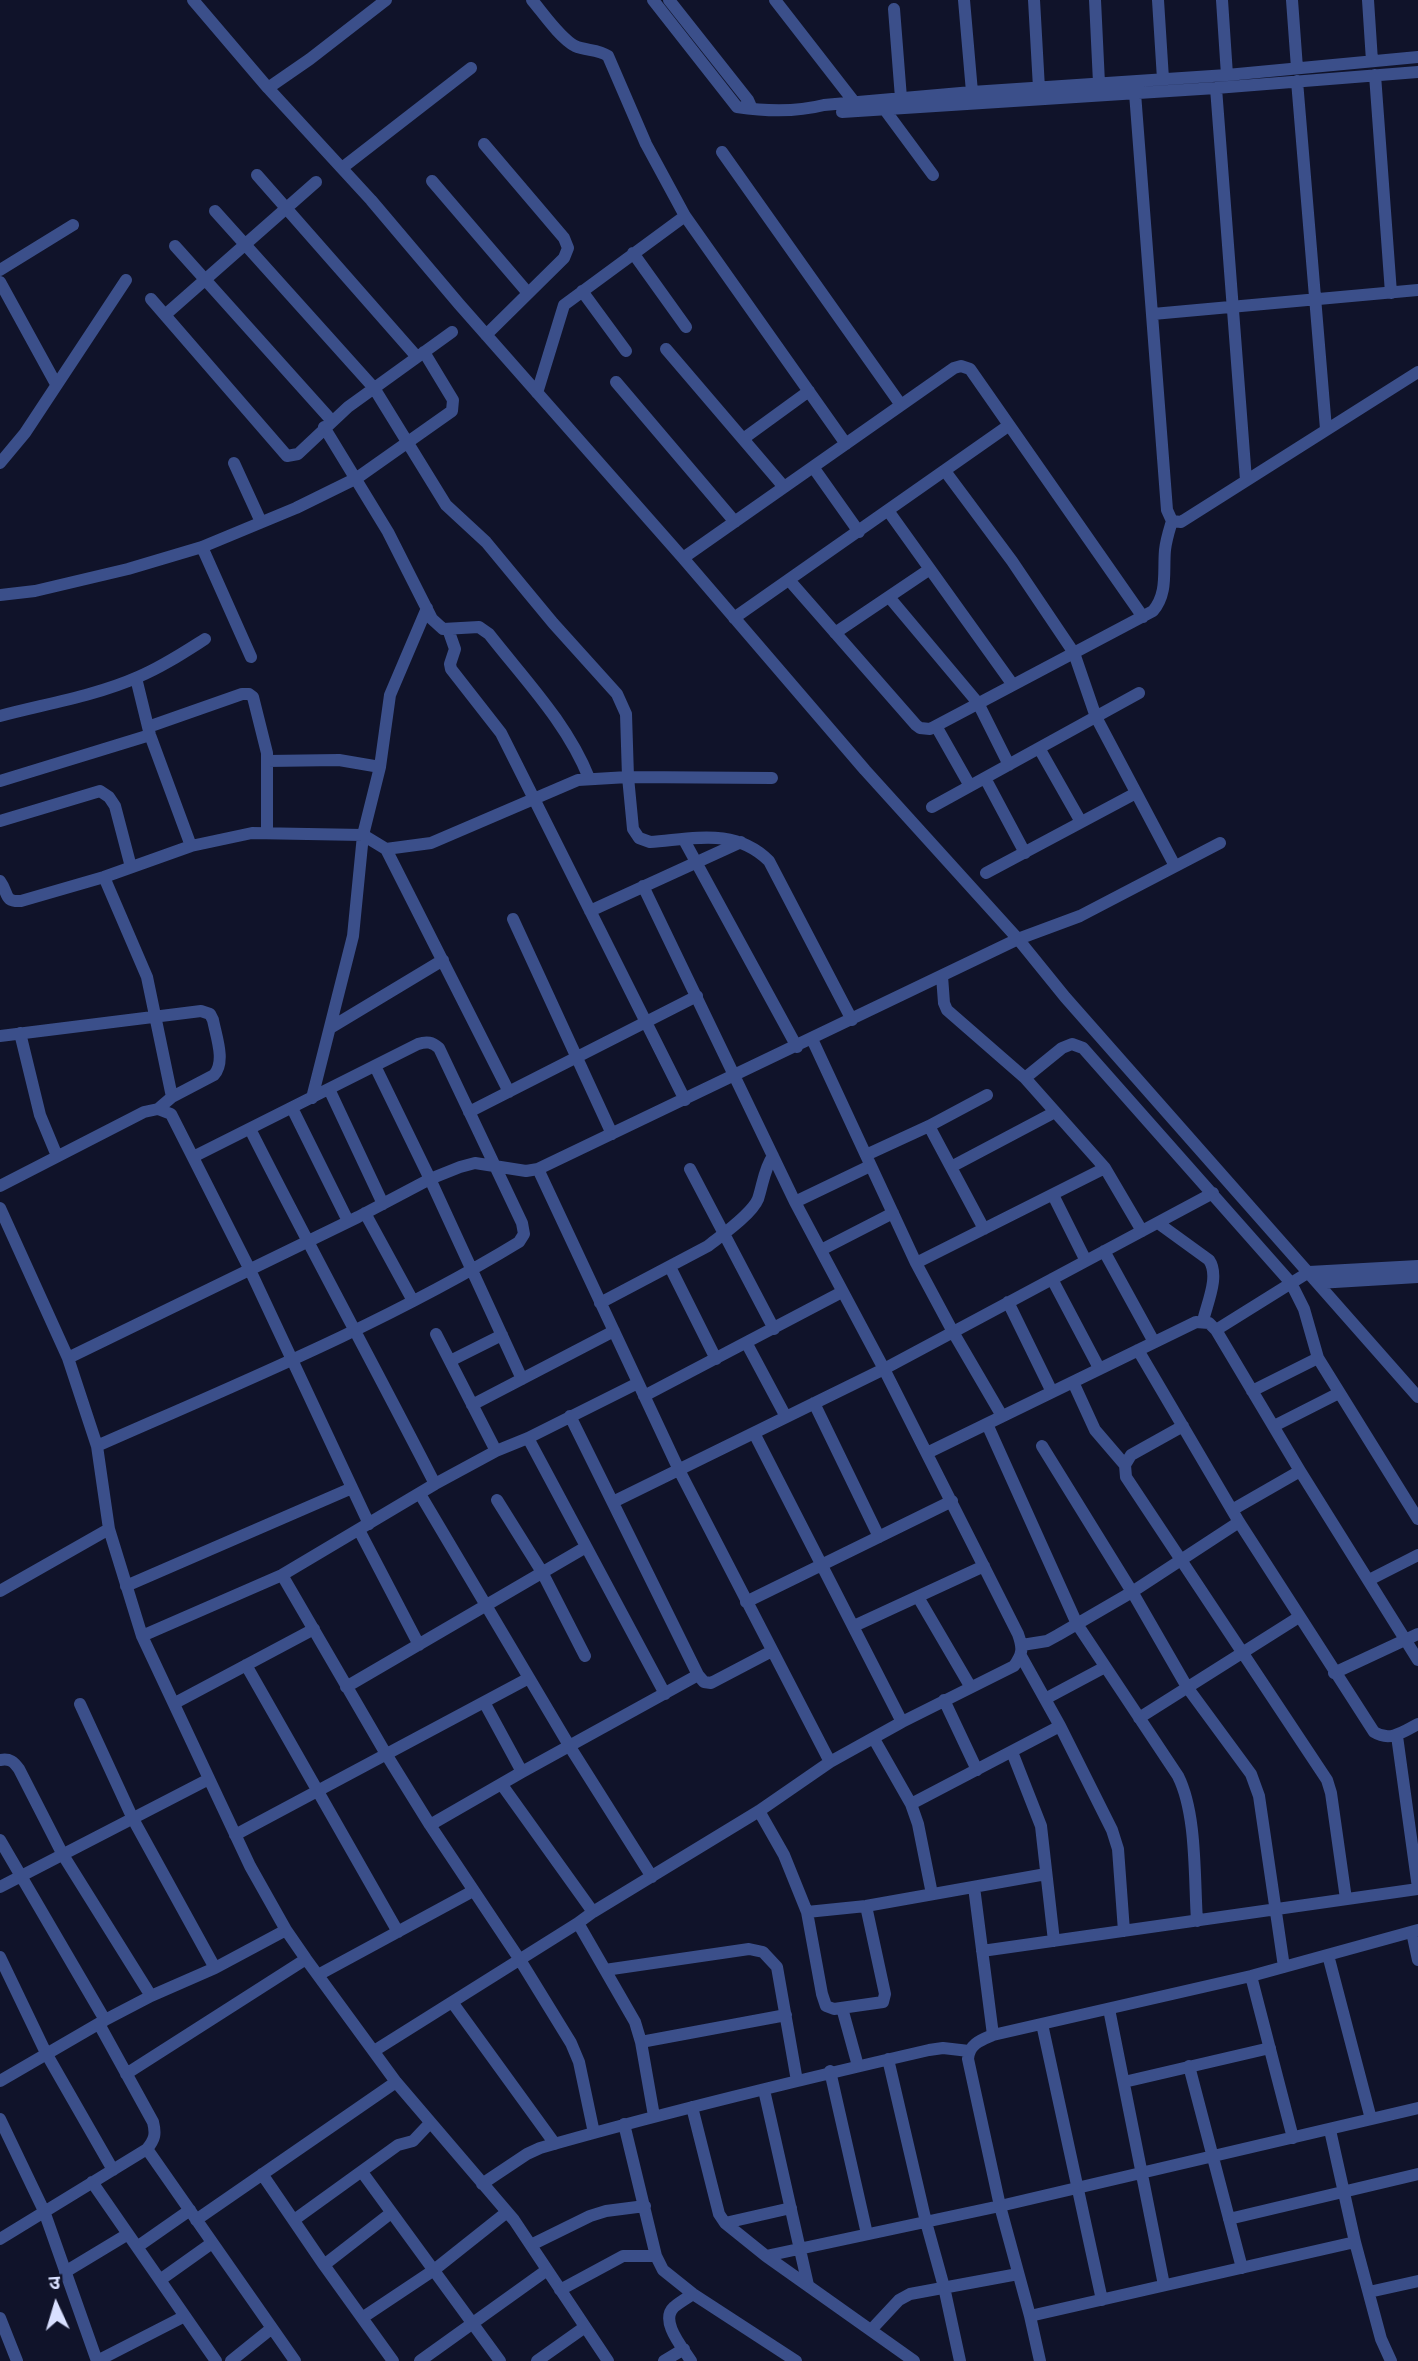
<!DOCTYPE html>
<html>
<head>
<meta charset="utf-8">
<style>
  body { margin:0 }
  #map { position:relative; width:1418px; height:2361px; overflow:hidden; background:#10132a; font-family:"Source Sans 3","Noto Sans Devanagari",sans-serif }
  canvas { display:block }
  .north { position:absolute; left:21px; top:2270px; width:70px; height:70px; -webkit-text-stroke:5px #10132a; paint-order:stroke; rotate:356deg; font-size:19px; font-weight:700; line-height:28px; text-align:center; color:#d9e0ff }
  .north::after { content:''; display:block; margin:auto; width:24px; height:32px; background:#d9e0ff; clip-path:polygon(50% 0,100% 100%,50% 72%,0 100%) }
</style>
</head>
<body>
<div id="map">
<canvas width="1418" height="2361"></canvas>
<div class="north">उ</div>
</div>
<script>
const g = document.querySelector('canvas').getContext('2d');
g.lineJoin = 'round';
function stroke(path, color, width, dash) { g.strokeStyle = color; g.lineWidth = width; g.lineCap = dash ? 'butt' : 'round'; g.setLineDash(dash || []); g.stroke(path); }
const street = new Path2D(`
  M193,0L268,88L371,200L459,304L683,558L865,770L1018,939L1065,997L1418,1397
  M532,0C543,13 560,38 575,46C586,51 598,49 608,56L646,144L685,216L846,444
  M653,0L737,107C764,111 797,112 824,105L972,92L1227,75L1418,57
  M669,0L748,100L752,109
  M775,0L855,103
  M964,0L972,92
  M1034,0L1039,88
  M1095,0L1099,83
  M1158,0L1163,79
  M1222,0L1227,75
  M1292,0L1297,68
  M1368,0L1372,61
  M894,9L901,98
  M1375,75L1391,293
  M1297,81L1326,429
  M268,88L310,59L386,0
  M1216,88L1246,480
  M1135,93L1167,510L1172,521L1181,522L1418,372
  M885,110L933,175
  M842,112L1216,88L1418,72
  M484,144L564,238L568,248L564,258L486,335
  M722,152L901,405
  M342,168L471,68
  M257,175L417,357
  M432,181L528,293
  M215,211L374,388L446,505L486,542L553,623L617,694L626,714L628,777L633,829L639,838L650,842C693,839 735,827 769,861L852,1020
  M175,246L332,421
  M633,253L686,327
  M0,270L73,225
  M0,282L56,384
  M582,291L626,351
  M151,299L287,456L298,454L348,407L452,332
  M1153,314L1418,290
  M165,315L316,182
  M666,349L784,487
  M616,382L735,522
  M537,393L564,305L685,216
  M324,427L388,532L432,619L443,629L479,627L489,634C525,680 567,723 589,778
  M743,439L809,391
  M0,463L25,433L126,280
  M234,463L261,522
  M813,467L859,532
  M945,471L1012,561L1074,653L1096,717L1175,866
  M889,512L1013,685
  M202,547L251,657
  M683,558L954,368L961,366L970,369L1143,617
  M789,580L916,725L920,728L930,729L1153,611C1168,593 1163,572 1165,550C1166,540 1169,531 1172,521
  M0,595L35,591L128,569L202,547L296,508L357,478L452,411L453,400L424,352
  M889,597L978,703L1009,765
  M734,618L1008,426
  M448,629L455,649L450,664L451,669L501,733L685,1100
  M835,633L930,569
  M136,678L150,735L191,846
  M0,716C45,704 95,696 138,677C162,667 183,653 205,639
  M936,726L970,786
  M148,727L242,694H249L253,697L267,753V831
  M1039,748L1081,822
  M267,761L339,760L380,767
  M985,778L1025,853
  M0,781L150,735
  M932,807L1139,693
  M0,821L100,791L109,797L115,806L131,867
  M684,840L797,1047
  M386,849L431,843L578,780L628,777L772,778
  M986,873L1136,793
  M104,877L147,977L172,1097
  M0,881C9,893 3,902 21,901L104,877L191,846L252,833L363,835L386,849L509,1092
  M590,911L741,842
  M513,919L612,1134
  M942,976L944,1003L947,1010L1025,1078L1105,1168L1142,1231
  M330,1028L443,960
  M20,1033L40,1115L57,1156
  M0,1036L201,1011L210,1014L213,1020C216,1036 226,1062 214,1075L172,1097L158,1109
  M812,1039L916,1263L953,1332L1002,1416
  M375,1066L430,1179L522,1379
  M1025,1078L1062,1048L1072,1044L1083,1048L1291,1283L1304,1309L1318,1358L1418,1519
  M329,1089L383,1204
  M312,1098L353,936L363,835L380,767L390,695L427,608
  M292,1108L348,1221
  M469,1112L697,996
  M929,1126L984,1229
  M250,1129C310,1248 374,1365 435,1484
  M866,1155L929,1126L987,1095
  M951,1167L1055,1112
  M538,1169L679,1470L830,1762
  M690,1169L774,1329
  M0,1186L144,1112L158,1109L171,1114L250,1270L369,1524
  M1053,1195L1086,1261
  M795,1202L870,1166
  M0,1208L68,1358L97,1446L109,1529L142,1636L250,1866L286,1930L306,1959L396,2082L514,2220L608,2361
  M365,1213L413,1301
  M1158,1223L1209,1260C1220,1276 1207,1303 1203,1321
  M821,1250L893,1213
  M1104,1251L1154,1342
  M916,1263L1105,1168
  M670,1267L716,1359
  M1052,1279L1099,1368
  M1318,1283L1418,1277
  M1008,1302L1052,1392
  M600,1303L708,1246C722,1235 752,1214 758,1199C763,1184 764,1169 773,1156
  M1216,1330L1309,1272L1418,1266
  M436,1334L496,1451
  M747,1344L786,1417
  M1138,1350L1239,1522L1374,1732C1390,1742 1403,1732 1418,1724
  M68,1358L358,1217L430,1179L460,1167L475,1163L526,1171L538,1169L1018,939L1080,916L1220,843
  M450,1361L502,1335
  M1073,1382L1095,1430L1125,1465
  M1252,1391L1318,1358
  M644,1396L842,1292
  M814,1403L879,1537
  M472,1405L614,1331
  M570,1416L698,1675L704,1682L711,1683L772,1651
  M987,1424L1077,1624L1178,1776C1197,1814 1194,1877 1197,1921
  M1183,1426L1131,1455L1125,1465L1126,1477L1327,1780L1331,1793L1346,1899
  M1274,1426L1339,1393
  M754,1433L902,1722
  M528,1438L665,1694
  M97,1446C240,1383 386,1323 519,1242L524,1234L522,1223L439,1048C432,1042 427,1041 418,1044L193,1157
  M1042,1446L1134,1595L1187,1687L1251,1774L1259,1796L1284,1967
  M927,1453L1196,1322L1209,1323L1216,1330L1300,1471L1418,1660
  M420,1494L570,1747L652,1877
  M497,1500L542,1572L585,1656
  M613,1502L884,1369L1213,1193
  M1232,1510L1300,1471
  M359,1530L419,1645
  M282,1575L386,1754L430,1825L520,1960L571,2043L579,2062L594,2133
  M1369,1580L1418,1555
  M126,1586L352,1488
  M0,1591L109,1529
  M918,1597L970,1686
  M746,1602L952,1501
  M854,1626L984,1566
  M142,1636L282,1575L435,1484L496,1451L528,1438L638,1383
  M1022,1645L1047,1641L1058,1635L1132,1592L1239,1522
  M1021,1656L1060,1726L1112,1830L1118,1849L1124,1931
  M246,1665L398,1932
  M1334,1673L1418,1634
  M346,1687L586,1547
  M1045,1699L1105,1667
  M944,1700L977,1770
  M484,1702L522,1772
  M175,1703L314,1629
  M80,1704L133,1819L215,1968
  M1139,1718L1299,1617
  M1397,1736L1418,1888
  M874,1739L911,1804L918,1824L932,1894
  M1012,1752L1041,1826L1054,1941
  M0,1760C10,1758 14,1762 19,1769L63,1855L151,1996
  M502,1785L593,1912
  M911,1804L1060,1726
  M759,1811L784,1855L807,1912L822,1994L826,2006L834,2009L883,2002L885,1994L866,1906
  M430,1825L522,1772L698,1675
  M235,1835L529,1678
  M0,1840L105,2020
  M0,1887L209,1779
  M974,1887L993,2035
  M807,1912L866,1906L1046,1874
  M578,1923L635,2022L641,2042L654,2116
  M1412,1932L1418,1960
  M982,1951L1418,1889
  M1328,1955L1371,2119
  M0,1957L46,2053L113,2170
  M605,1970L749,1949L763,1952L777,1967L797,2081
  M318,1975L473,1891
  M1251,1976L1293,2138
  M452,2002L555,2144
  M842,2008L858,2066
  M1109,2009L1164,2285
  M1042,2024L1102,2300
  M641,2042L786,2015
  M374,2051L578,1923L593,1912L759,1811L830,1762L902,1722L1014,1666C1023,1654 1023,1648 1018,1634L884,1369L795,1202L643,886
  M888,2059L926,2222L944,2287L960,2361
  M1189,2066L1242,2268
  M830,2071L867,2234
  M126,2074L306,1959
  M0,2081L105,2020L151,1996L215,1968L286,1930
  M1124,2082L1270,2048
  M764,2090L808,2285
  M692,2107L719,2214L725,2223L766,2256L914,2361
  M0,2119L44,2211L97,2361
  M624,2124L656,2256L663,2270L693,2294L796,2361
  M1330,2130L1355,2242L1381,2339L1391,2361
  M147,2149L295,2361
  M362,2172L500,2361
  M262,2174L324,2265L393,2361
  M92,2182L216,2361
  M482,2184L527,2154L540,2148C669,2111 799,2080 929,2050L943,2048L969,2051
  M1229,2219L1418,2174
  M196,2220L396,2082
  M294,2220L398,2145L413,2141L430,2123
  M725,2223L791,2208
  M0,2239L147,2149C155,2139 156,2134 153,2122L99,2024
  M531,2245L590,2216L606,2211L645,2206
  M137,2247L190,2210
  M766,2256L1000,2206L1418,2108
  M324,2265L391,2213
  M65,2272L128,2234
  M160,2280L212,2243
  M560,2290L623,2256H656
  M1369,2292L1418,2281
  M1030,2316L1355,2242
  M0,2318L17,2361
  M362,2318L434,2270L507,2212
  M871,2330L899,2300L910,2294L1018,2274
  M97,2361L185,2316
  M231,2361L272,2328
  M420,2361L547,2270
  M537,2361L585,2327
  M664,2361L684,2349
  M691,2361C683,2348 659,2321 674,2307C680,2302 687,2298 693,2294
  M1040,2361L1030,2316L1000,2206L968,2059C969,2044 981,2040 993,2035L1251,1976L1418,1930`);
stroke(street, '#3b4f8a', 12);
</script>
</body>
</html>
